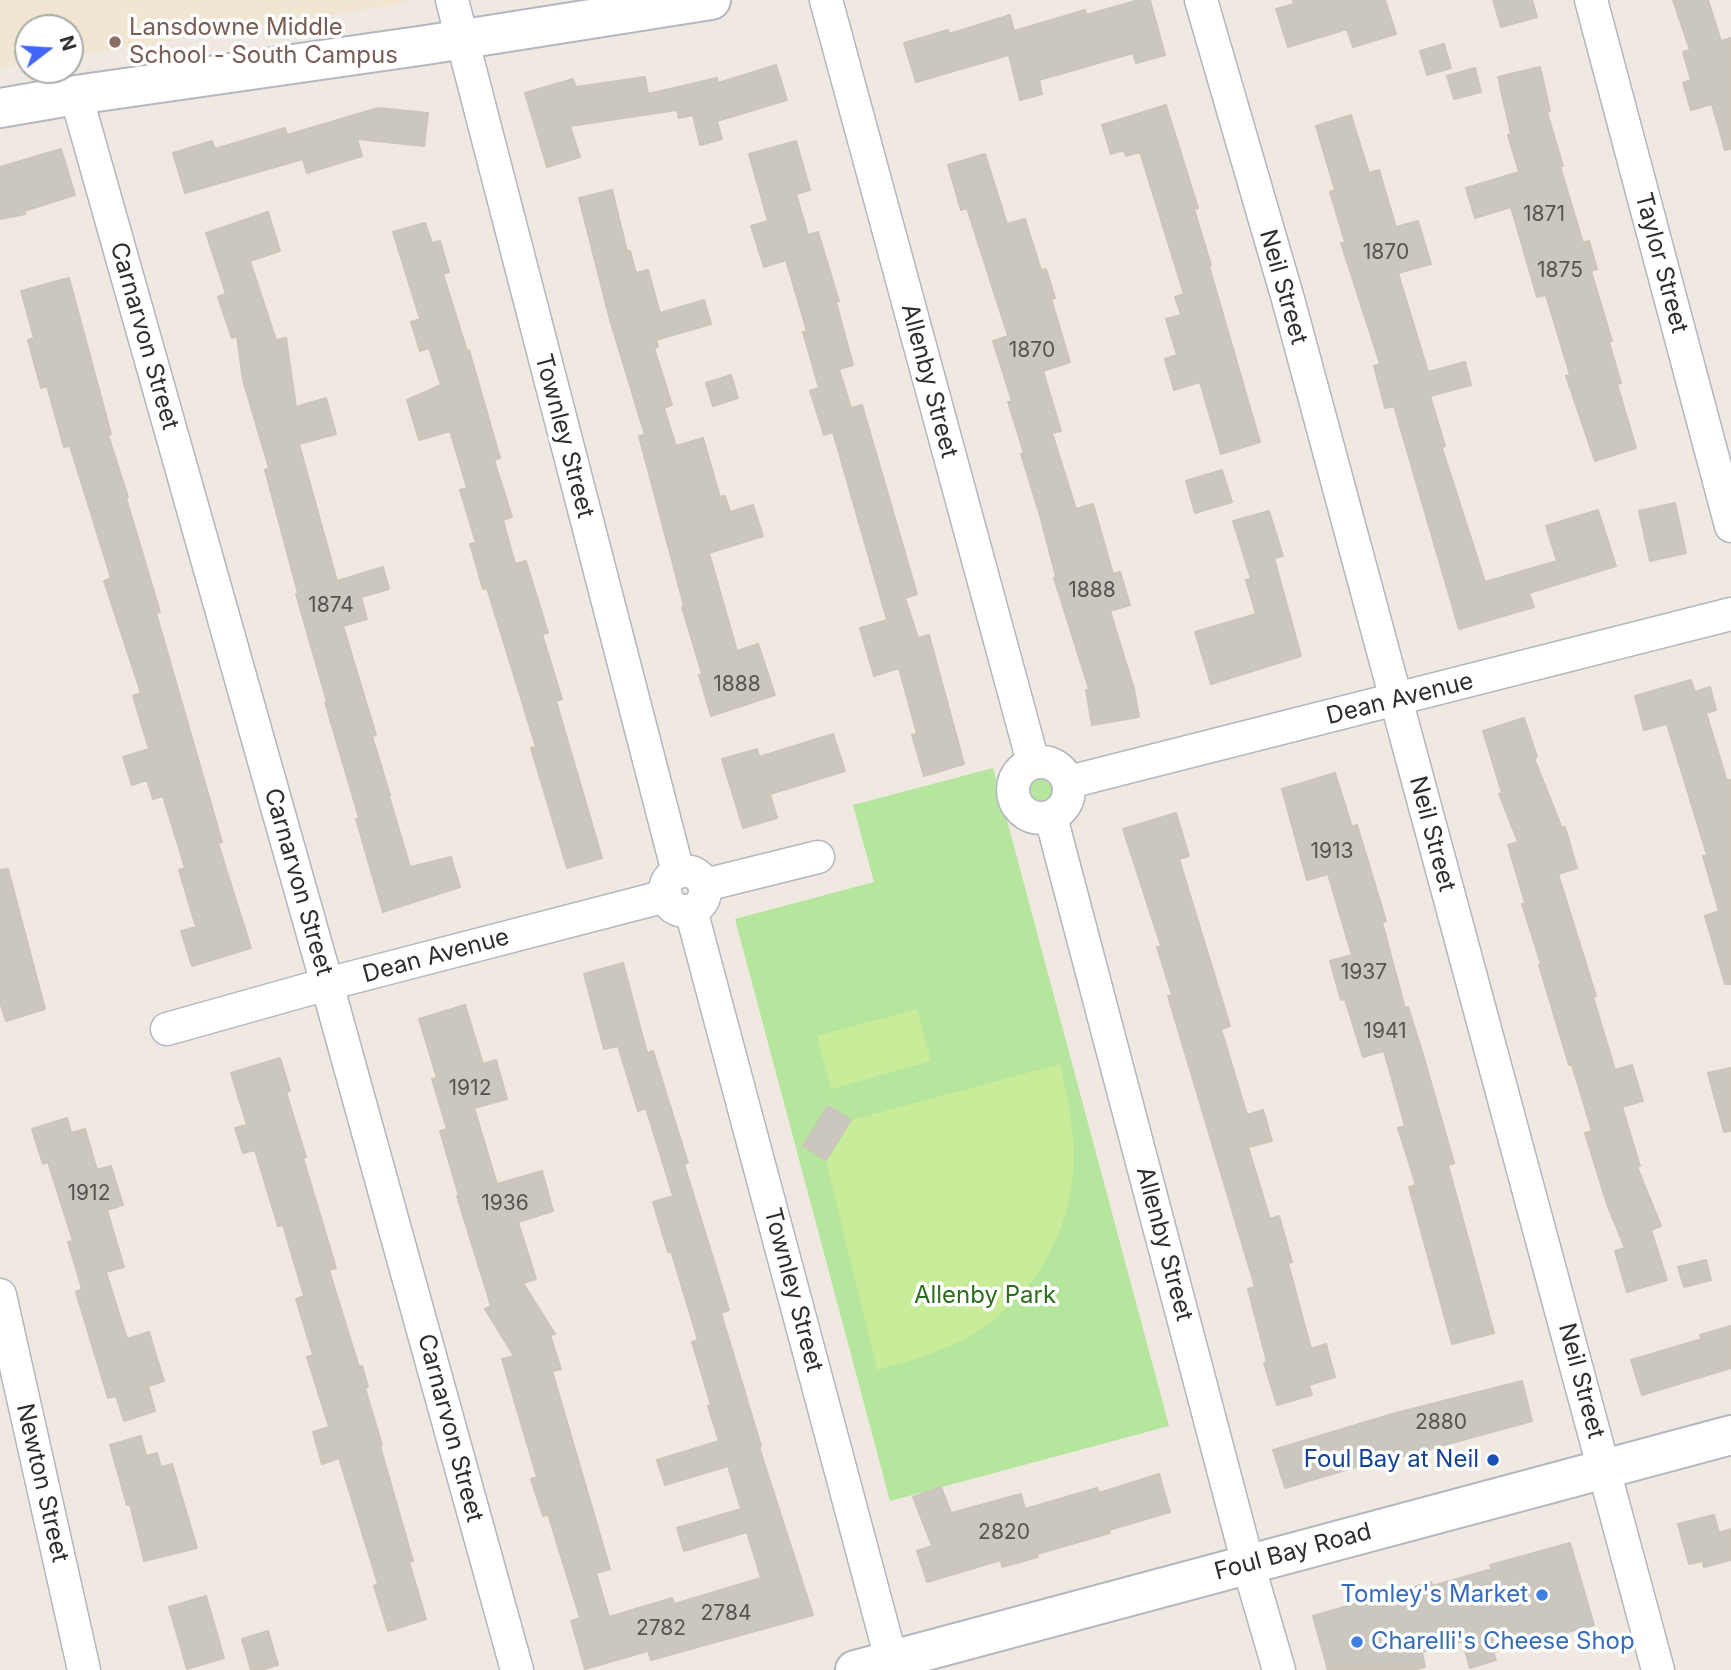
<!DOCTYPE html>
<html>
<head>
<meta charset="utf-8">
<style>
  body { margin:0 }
  #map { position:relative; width:1731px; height:1670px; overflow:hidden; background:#efe9e1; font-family:Inter,sans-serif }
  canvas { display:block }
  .north { position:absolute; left:14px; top:14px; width:70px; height:70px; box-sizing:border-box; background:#fff; border:2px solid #ababab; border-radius:50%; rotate:73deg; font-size:19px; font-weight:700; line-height:28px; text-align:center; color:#2e2e2e }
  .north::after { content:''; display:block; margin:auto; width:24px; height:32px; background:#4264fb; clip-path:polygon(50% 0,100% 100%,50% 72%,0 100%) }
</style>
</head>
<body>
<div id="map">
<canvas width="1731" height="1670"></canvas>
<div class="north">N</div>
</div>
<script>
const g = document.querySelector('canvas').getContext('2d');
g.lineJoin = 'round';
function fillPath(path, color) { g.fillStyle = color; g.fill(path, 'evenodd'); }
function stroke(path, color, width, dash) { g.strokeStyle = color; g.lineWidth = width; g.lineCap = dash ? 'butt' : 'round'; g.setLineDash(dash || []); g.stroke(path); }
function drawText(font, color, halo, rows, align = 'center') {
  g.font = font + ' Inter,sans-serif'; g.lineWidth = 7; g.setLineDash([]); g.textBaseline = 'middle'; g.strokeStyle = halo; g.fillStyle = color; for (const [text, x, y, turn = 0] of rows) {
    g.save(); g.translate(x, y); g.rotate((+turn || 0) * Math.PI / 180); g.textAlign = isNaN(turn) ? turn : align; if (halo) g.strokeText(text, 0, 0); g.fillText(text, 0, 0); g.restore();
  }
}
const education = new Path2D(`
  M0,0H407V3L70,57V28H28V63L0,68Z`);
const green = new Path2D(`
  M993,768L1169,1426L890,1501L735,919L874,882L853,805Z
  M1038,774L1051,776L1057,780L1061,793C1053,809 1033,809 1024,794L1026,781Z`);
const pitch = new Path2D(`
  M917,1009L931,1061L831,1089L817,1036Z
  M1060,1064C1067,1095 1074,1127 1074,1159C1072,1241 1024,1314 948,1347C925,1357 901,1363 877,1370L826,1161L852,1120Z`);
const building = new Path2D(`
  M1139,0H1150L1165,55L1136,63L1133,53L1039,80L1042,94L1020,100L1009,55L916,82L904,43L948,30L949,34L1010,15L1014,31L1085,10L1086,15Z
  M1293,0H1385L1396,34L1353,47L1347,29L1288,47L1276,9L1294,4Z
  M1493,0H1532L1537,17L1501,27Z
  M1673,0H1708L1721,41L1731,38V149L1725,150L1712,104L1691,110L1683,83L1691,80L1683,52L1690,50Z
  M1444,44L1451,68L1427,75L1420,51Z
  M776,65L787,100L717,121L722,139L700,145L693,115L679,118L677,110L570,126L580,157L547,167L525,93L573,79L576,87L645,77L648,94L717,78L718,83Z
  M1540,67L1550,111L1547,112L1563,166H1560L1583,243L1589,241L1597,269L1591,271L1612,341L1609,342L1621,383L1617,384L1636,448L1595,461L1566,376L1570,375L1546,295L1537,297L1511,207L1475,218L1466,188L1519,172L1508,135L1511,134L1498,77Z
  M1475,68L1481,92L1454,99L1447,76Z
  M1166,105L1198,208L1194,209L1211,265L1209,266L1260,442L1221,454L1200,382L1174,390L1165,359L1177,355L1166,319L1181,315L1175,297L1184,294L1140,152L1126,156L1124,150L1111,154L1102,125Z
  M378,108L428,113L424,146L357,139L362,156L307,173L303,159L185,193L173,153L212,141L215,149L285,128L287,135Z
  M1351,115L1369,173L1379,170L1396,227L1418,221L1431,264L1398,273L1428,372L1465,362L1471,385L1430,396L1445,446L1442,448L1485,582L1557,561L1546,526L1598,510L1616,566L1529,593L1534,607L1459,629L1394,406L1385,408L1374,366L1380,364L1341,243L1345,242L1330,192L1335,190L1316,126Z
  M796,141L810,190L796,194L808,235L818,232L839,301L836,302L853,365L839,369L851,408L862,405L917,594L905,598L918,638L929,635L964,764L924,776L912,735L917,734L899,668L874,676L860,628L887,620L833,432L824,435L810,391L819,388L803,332L807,331L786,260L764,267L751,226L768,221L749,154Z
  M61,149L75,195L24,211L25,214L0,219V167Z
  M985,154L1007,224L1025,219L1041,270L1046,269L1055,298L1051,299L1070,362L1043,371L1061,431L1052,433L1076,509L1093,504L1113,574L1120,572L1130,605L1110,611L1134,689L1139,717L1092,725L1086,690L1089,689L1054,578L1056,577L1041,519L1021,454L1024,453L1008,402L1012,401L993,341L1008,336L967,208L961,210L948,165Z
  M612,190L627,251H630L636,273L648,270L660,313L704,300L711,324L656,340L658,347L654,348L672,405L664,408L676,446L703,438L720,497L725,496L730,512L753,505L763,536L709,553L737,651L758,644L775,695L711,716L699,675L702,674L682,607L684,606L639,436L645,435L610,320L579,198Z
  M268,212L280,251L250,261L276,340L286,338L296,407L326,398L336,434L299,444L337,581L383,567L389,589L361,597L367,619L343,626L376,735L372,736L390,795L389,796L410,867L451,857L460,887L383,912L356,819L359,818L325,702H327L296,594L298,593L265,470L269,468L243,380L237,336L232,338L218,297L226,294L206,233Z
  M425,223L432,243L440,241L449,272L443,274L467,351L469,350L500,458L494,460L512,517L503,520L515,564L526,561L548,633L542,634L562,699L556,701L602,858L567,868L531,748L536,747L487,588L483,589L470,544L476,543L460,490L467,488L450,431L419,440L407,400L441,385L429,348L420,351L411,322L420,319L393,232Z
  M69,278L111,434L108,435L128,497L126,498L160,612L156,613L222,842L218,843L251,948L192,966L181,931L196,927L179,870L185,868L163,796L153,799L147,780L132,785L123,757L149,749L133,696L141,693L104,581L111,578L70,446L64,447L47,386L41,388L28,340L34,338L21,291Z
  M731,375L738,398L713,406L706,383Z
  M1222,470L1232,502L1195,513L1186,481Z
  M1675,503L1686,553L1650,561L1639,511Z
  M1269,511L1283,556L1274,558L1301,656L1211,684L1195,632L1256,614L1246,580L1251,579L1233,521Z
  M1691,680L1695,692L1710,687L1716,710L1706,713L1727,781L1731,780V984H1725L1705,916L1719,911L1703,856L1707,855L1667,724L1644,730L1635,696Z
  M1524,718L1537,757L1534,758L1562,828L1565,827L1577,868L1558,874L1596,996L1593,997L1615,1070L1632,1065L1643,1101L1622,1107L1640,1166L1637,1167L1661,1226L1651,1230L1667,1280L1627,1292L1615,1251L1625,1248L1607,1204L1585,1133L1592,1131L1572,1065H1569L1539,965L1541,964L1522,904L1525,903L1508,845L1518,842L1499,794L1502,793L1483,731Z
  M833,734L845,771L770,794L777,818L743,828L722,759L757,749L759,757Z
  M1335,773L1352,827L1357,825L1386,921L1382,922L1405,1008L1408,1007L1422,1051L1454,1163L1448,1165L1494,1333L1452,1344L1409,1187L1416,1185L1398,1128L1405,1126L1384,1051L1363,1057L1345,999L1341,1000L1330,961L1352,955L1345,932L1328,874L1307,880L1282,789Z
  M1176,813L1189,856L1179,859L1230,1026L1221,1029L1247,1115L1263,1110L1272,1141L1248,1147L1270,1219L1279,1216L1292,1262L1288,1263L1311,1349L1326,1344L1335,1377L1309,1385L1312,1395L1277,1405L1264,1363L1267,1362L1248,1289L1255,1287L1168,996L1172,995L1157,947L1161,946L1123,829Z
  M8,869L45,1009L6,1021L0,1002V870Z
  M623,963L647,1053L653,1051L688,1163L684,1164L729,1310L721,1313L761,1446L759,1447L813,1615L651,1660L648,1651L585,1669L571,1621L580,1618L548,1514L543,1516L531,1479L537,1477L502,1359L514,1356L485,1309L491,1306L457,1196H459L440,1131L447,1129L432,1079L437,1078L419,1019L465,1005L483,1064L496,1060L507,1099L474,1108L497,1184L542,1171L553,1211L518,1222L536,1279L523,1283L555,1334L550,1335L561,1369L552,1371L610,1569L596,1573L609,1617L672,1598L674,1604L761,1578L747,1532L684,1551L677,1528L741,1509L728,1466L665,1485L657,1460L719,1441L708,1406L711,1405L692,1342L698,1340L671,1251L668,1252L653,1202L673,1196L646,1108L638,1111L618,1046L604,1049L584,974Z
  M280,1058L290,1091L286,1092L306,1157L303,1158L336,1268L329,1270L359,1367L362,1366L368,1387L365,1388L382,1445L380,1446L413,1561L409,1562L426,1619L388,1631L374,1586L378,1584L339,1458L322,1464L313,1432L329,1427L307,1357L313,1355L296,1299L304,1296L283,1225L278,1226L255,1150L243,1153L235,1128L247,1125L231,1073Z
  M1731,1068V1131L1724,1132L1708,1073Z
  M828,1106L851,1120L826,1160L803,1146Z
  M67,1118L71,1133L85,1129L97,1170L111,1166L123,1205L107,1210L124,1267L106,1272L127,1339L149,1332L164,1381L148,1386L155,1411L124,1421L116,1396L108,1398L76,1292L82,1289L68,1242L73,1241L48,1162L43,1164L32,1129Z
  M1706,1260L1711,1280L1684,1287L1678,1267Z
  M1731,1326V1368L1642,1395L1631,1360L1702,1339L1700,1335Z
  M1522,1381L1532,1421L1360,1468L1359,1466L1285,1488L1273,1450L1392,1414Z
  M141,1436L146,1456L157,1453L161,1467L172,1464L197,1548L144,1561L130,1504L127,1505L110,1445Z
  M1159,1474L1170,1512L1109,1530L1110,1533L1037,1554L1038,1557L1002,1567L1001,1560L927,1582L917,1551L932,1546L913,1497L941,1487L951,1513L1021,1494L1025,1509L1097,1488L1099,1493Z
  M1714,1515L1719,1533L1731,1529V1560L1704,1567L1703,1561L1689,1564L1678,1524Z
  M1570,1543L1594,1625L1493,1652L1496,1660L1470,1668L1462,1641L1422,1652L1425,1667L1414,1670H1328L1313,1616L1431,1582L1432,1586L1492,1569L1490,1565Z
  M206,1596L224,1658L187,1669L169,1607Z
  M268,1631L278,1665L261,1670H251L242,1639Z`);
const street = new Path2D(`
  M452,0L678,872
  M826,0L1033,762
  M1201,0L1288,299L1658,1670
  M1591,0L1731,526
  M76,95L327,984L517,1670
  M1013 790a28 28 0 1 1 56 0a28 28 0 1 1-56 0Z
  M1069,782L1731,614
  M1051,817L1248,1564L1279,1670
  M665 891a20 20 0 1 1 40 0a20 20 0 1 1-40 0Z
  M705,885L818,857
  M691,910L894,1670
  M167,1029L327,984L666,896
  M0,1295L84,1670`);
const secondary = new Path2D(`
  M0,108L76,95L426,45L711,0
  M855,1670L1731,1435`);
const markers = [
  [115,42,7,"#8d6e63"],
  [1493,1460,7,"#1a4fb4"],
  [1542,1595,7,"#3f7fe0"],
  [1357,1642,7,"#3f7fe0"]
];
const numberNames = [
  ["1871",1544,215],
  ["1870",1386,253],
  ["1875",1560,271],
  ["1870",1032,351],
  ["1888",1092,591],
  ["1874",331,606],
  ["1888",737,685],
  ["1913",1332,852],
  ["1937",1364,973],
  ["1941",1385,1032],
  ["1912",470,1089],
  ["1912",89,1194],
  ["1936",505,1204],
  ["2880",1441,1423],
  ["2820",1004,1533],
  ["2784",726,1614],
  ["2782",661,1629]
];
const educationNames = [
  ["Lansdowne Middle",129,28],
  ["School - South Campus",129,56]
];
const streetNames = [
  ["Taylor Street",1661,263,75],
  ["Neil Street",1283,287,74],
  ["Carnarvon Street",144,336,74],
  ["Allenby Street",929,381,75],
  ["Townley Street",564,436,75],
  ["Dean Avenue",1400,699,-14],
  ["Neil Street",1432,834,75],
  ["Carnarvon Street",298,882,74],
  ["Dean Avenue",436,956,-15],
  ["Allenby Street",1164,1244,75],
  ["Townley Street",793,1290,75],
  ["Neil Street",1581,1381,75],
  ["Carnarvon Street",450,1428,75],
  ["Newton Street",42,1483,77],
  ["Foul Bay Road",1293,1552,-15]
];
const parkNames = [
  ["Allenby Park",985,1296]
];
const transitNames = [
  ["Foul Bay at Neil",1479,1460]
];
const shopNames = [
  ["Tomley's Market",1528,1595],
  ["Charelli's Cheese Shop",1371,1642,"left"]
];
fillPath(education, '#f0e6d1');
fillPath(green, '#b6e59e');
fillPath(pitch, '#c9ec9a');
fillPath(building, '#cbc7bf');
stroke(building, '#cbc5ba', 2);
stroke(street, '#b4b7c1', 35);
stroke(secondary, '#b4b7c1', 42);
stroke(street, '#fff', 32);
stroke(secondary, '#fff', 38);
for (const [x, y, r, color] of markers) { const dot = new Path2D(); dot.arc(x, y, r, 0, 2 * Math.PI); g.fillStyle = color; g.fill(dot); stroke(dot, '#fff', 2.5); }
drawText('21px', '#555452', null, numberNames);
drawText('24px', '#785e54', '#fff', educationNames, 'left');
drawText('24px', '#2e2e2e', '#fff', streetNames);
drawText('24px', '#2c6e1b', '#fff', parkNames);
drawText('24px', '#164399', '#fff', transitNames, 'right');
drawText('24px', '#366cbe', '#fff', shopNames, 'right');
</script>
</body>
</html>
